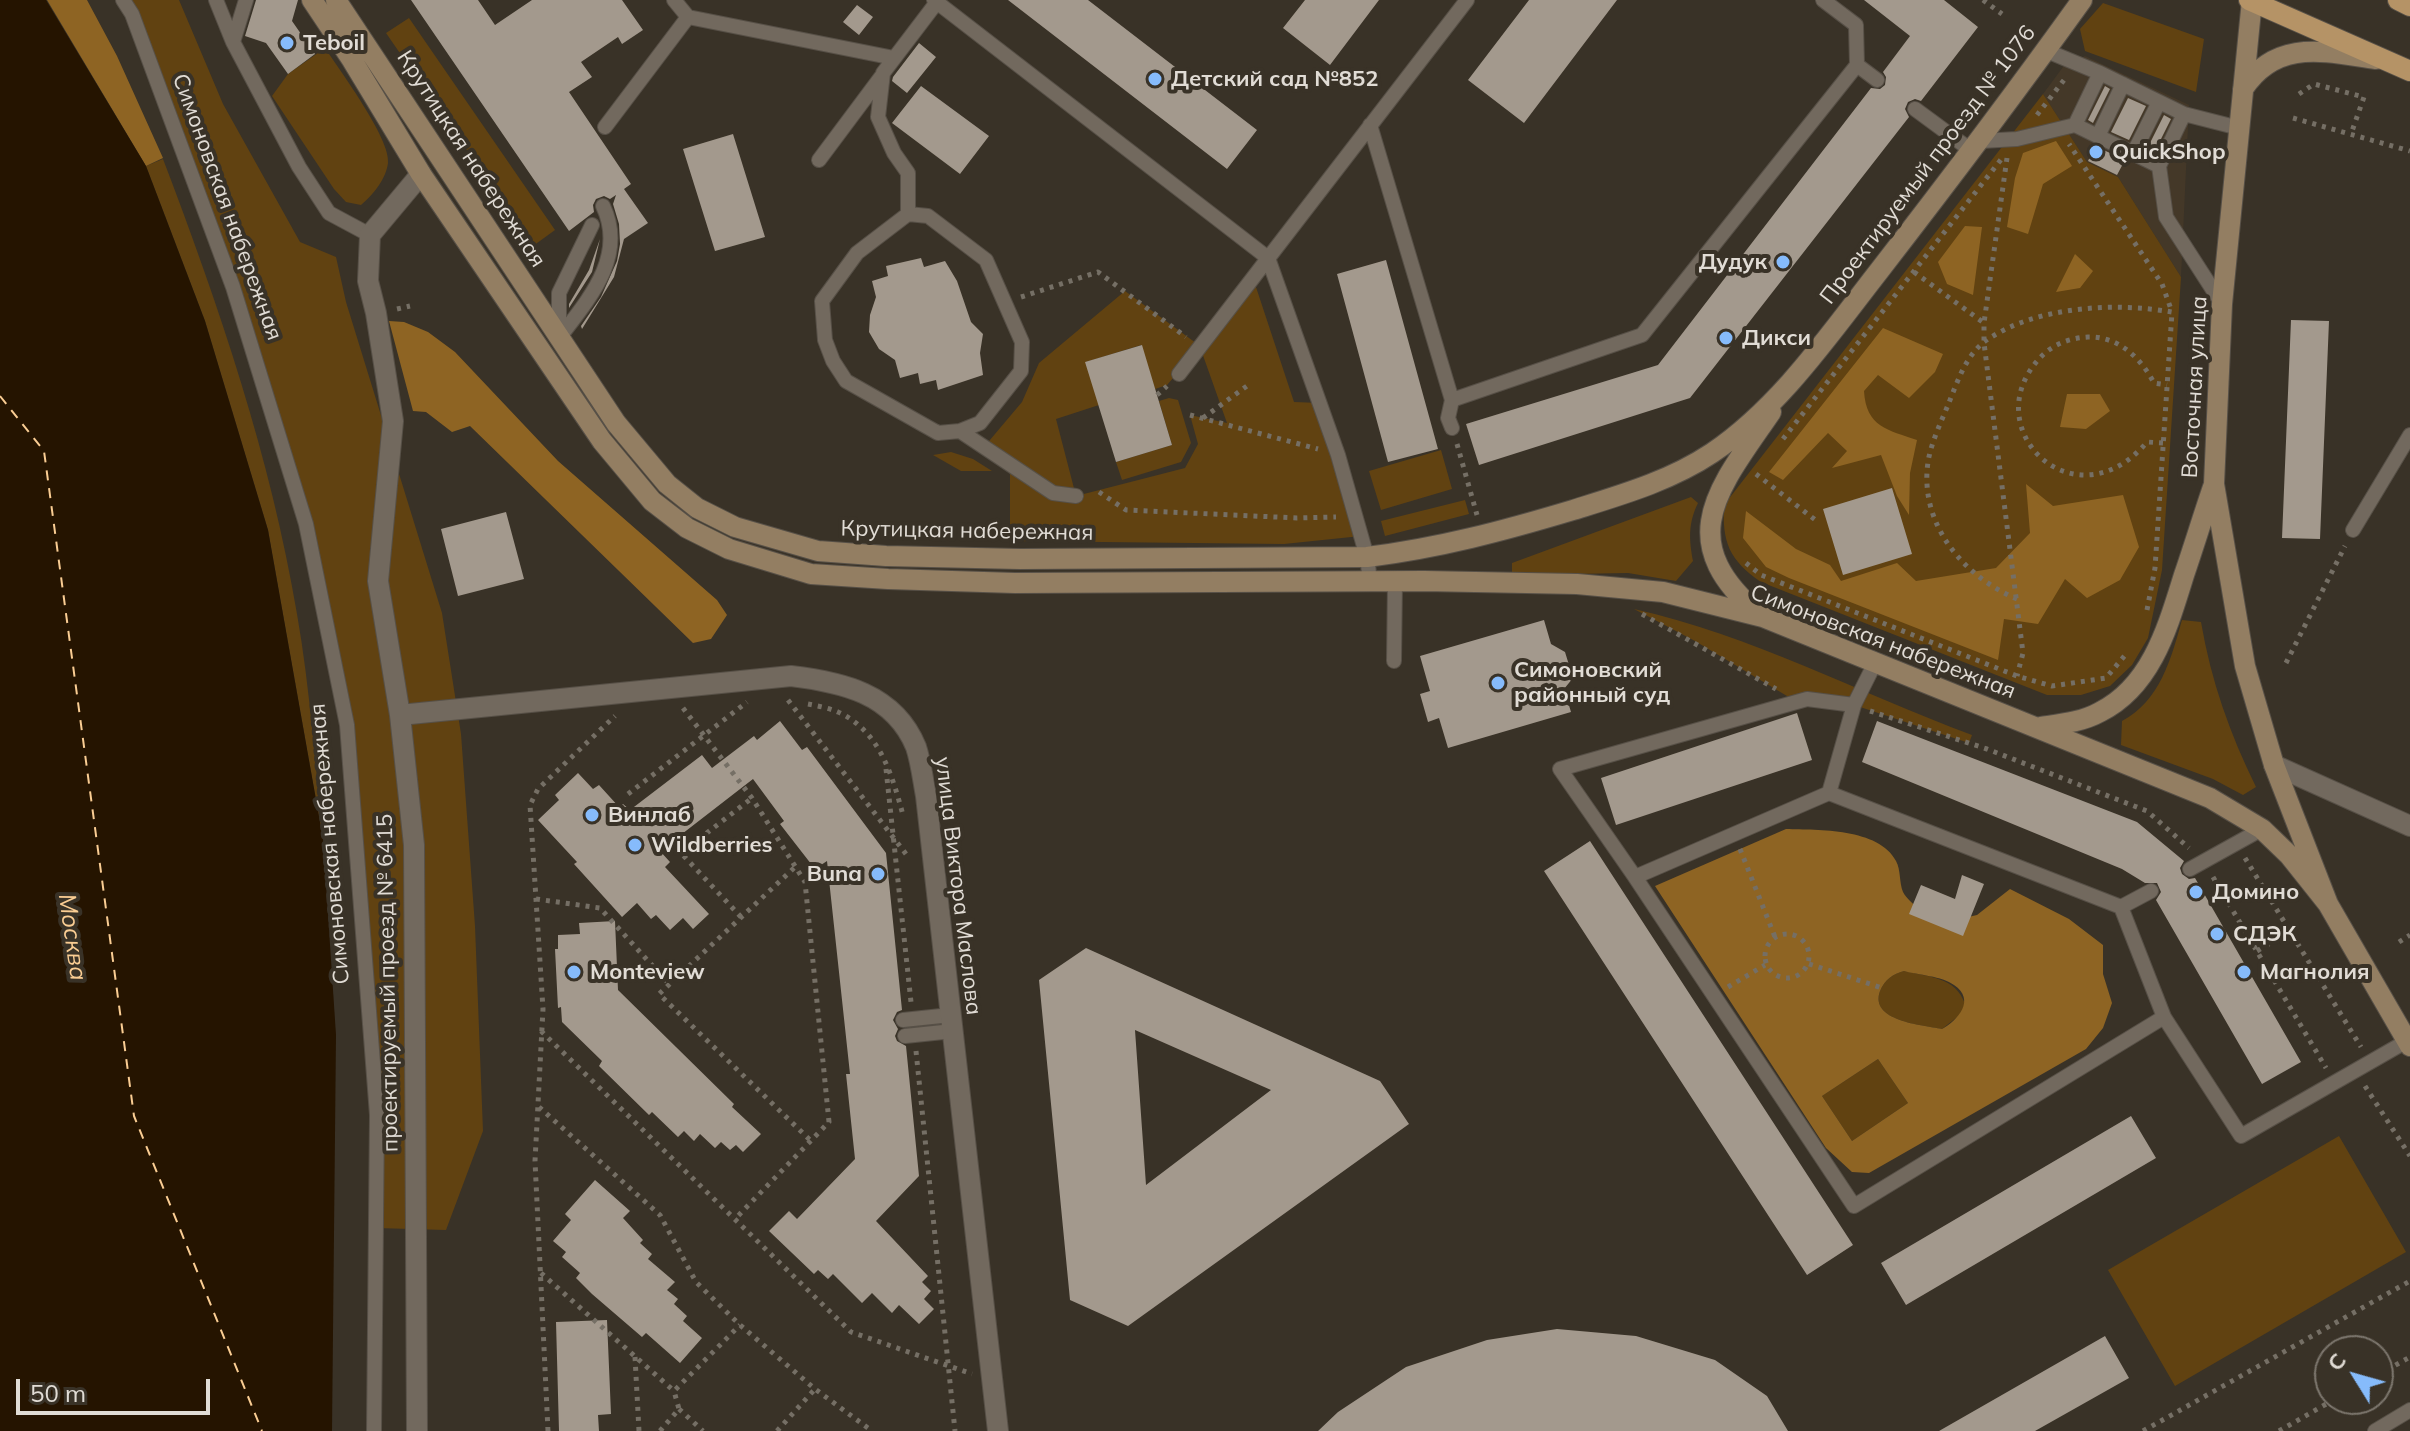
<!DOCTYPE html>
<html>
<head>
<meta charset="utf-8">
<style>
  body { margin:0 }
  #map { position:relative; width:2410px; height:1431px; overflow:hidden; background:#393227; font-family:Mulish,sans-serif }
  canvas { display:block }
  .north { position:absolute; left:2314px; top:1335px; width:80px; height:80px; box-sizing:border-box; background:#393227; border:2px solid #7c766d; border-radius:50%; rotate:307deg; font-size:22px; font-weight:700; line-height:32px; text-align:center; color:#e1dcd5 }
  .north::after { content:''; display:block; margin:auto; width:28px; height:36px; background:#86bbfb; clip-path:polygon(50% 0,100% 100%,50% 72%,0 100%) }
  .scale { position:absolute; left:16px; top:1379px; width:194px; height:36px; box-sizing:border-box; border:4px solid #e1dcd5; border-top:0; padding-left:10px; font-size:24px; line-height:28px; white-space:nowrap; color:#e1dcd5; -webkit-text-stroke:6px #393227; paint-order:stroke }
</style>
</head>
<body>
<div id="map">
<canvas width="2410" height="1431"></canvas>
<div class="north">С</div>
<div class="scale">50 m</div>
</div>
<script>
const g = document.querySelector('canvas').getContext('2d');
g.lineJoin = 'round';
function fillPath(path, color) { g.fillStyle = color; g.fill(path, 'evenodd'); }
function stroke(path, color, width, dash) { g.strokeStyle = color; g.lineWidth = width; g.lineCap = dash ? 'butt' : 'round'; g.setLineDash(dash || []); g.stroke(path); }
function drawText(font, color, halo, rows, align = 'center') {
  g.font = font + ' Mulish,sans-serif'; g.lineWidth = 8; g.setLineDash([]); g.textBaseline = 'middle'; g.strokeStyle = halo; g.fillStyle = color; for (const [text, x, y, turn = 0] of rows) {
    g.save(); g.translate(x, y); g.rotate((+turn || 0) * Math.PI / 180); g.textAlign = isNaN(turn) ? turn : align; if (halo) g.strokeText(text, 0, 0); g.fillText(text, 0, 0); g.restore();
  }
}
const built = new Path2D(`
  M2085,56L2189,105L2181,277L2118,177L2087,162L2043,94L2063,67Z`);
const green = new Path2D(`
  M123,0H179L223,104L300,242L336,257L346,302L442,613L461,734L475,926L483,1131L446,1230L376,1228L377,1115L347,725L306,524L233,287Z
  M2103,3L2204,39L2196,92L2085,51L2080,29Z
  M409,18L555,230L533,246L386,33Z
  M325,48C340,71 391,139 388,163C386,179 373,195 361,205L346,202L334,189L272,96L288,74Z
  M2043,94L2087,162L2118,177L2181,277L2162,570L2148,638L2132,665L2110,686L2081,695H2047L1761,582C1729,560 1722,542 1724,505Z
  M163,159C219,306 271,458 297,614C310,688 315,764 323,839L268,530L205,321L146,166Z
  M1253,278L1294,402L1320,403L1361,536L1284,544L1010,541V471L984,447L1022,402L1039,363L1125,291L1200,346ZM1141,345L1155,389L1167,385L1200,347L1227,423L1190,415L1198,444L1185,468L1076,496L1056,419L1099,405L1086,362Z
  M1169,398L1178,400L1191,443L1181,462L1122,480L1116,462L1172,445L1159,401Z
  M1441,450L1452,489L1381,510L1369,471Z
  M951,452L973,459L992,471H961L933,455Z
  M1691,497L1698,503C1688,524 1689,539 1693,561L1676,581L1628,573L1512,575V563Z
  M1465,500L1469,514L1385,536L1381,521Z
  M1634,609C1751,635 1859,693 1972,735L1969,743L1854,705L1797,702L1695,641Z
  M2182,620L2201,622C2211,681 2230,734 2256,787L2243,795L2213,779L2121,745L2122,721C2160,701 2171,659 2182,620Z
  M1904,971C1929,977 1956,977 1965,1004L1961,1014L1942,1029C1922,1025 1869,1021 1880,991C1885,979 1893,974 1904,971Z
  M1878,1059L1908,1103L1852,1141L1822,1096Z
  M2339,1136L2406,1252L2175,1386L2108,1270Z`);
const forest = new Path2D(`
  M47,0H87L117,56L163,158L146,166Z
  M2056,141L2072,166L2043,184L2028,234L2007,227L2015,178L2023,153Z
  M1965,226L1982,227L1973,295L1947,284L1938,262Z
  M2075,254L2093,271L2080,288L2056,292Z
  M389,321L404,322L428,332L455,352L558,461L717,600L727,615L711,639L693,643L470,426L452,432L426,412L413,411Z
  M1883,328L1943,354L1935,372L1909,398L1878,375L1864,391C1866,427 1888,430 1917,440L1910,473L1909,515L1897,496L1881,455L1832,468L1847,451L1828,433L1783,480L1769,472Z
  M2067,394H2100L2110,411L2086,429L2060,427Z
  M2026,484L2053,506L2123,495L2139,547L2120,580L2087,598L2065,579L2038,624L2004,619L1998,660L1789,578L1766,567L1743,538L1746,511L1796,549L1830,565L1841,581L1897,563L1916,581L1996,568L2030,533Z
  M1786,829C1818,830 1879,828 1896,861C1901,870 1899,882 1903,892C1910,905 1930,916 1942,923L1977,915L2010,889L2069,919L2103,945V974L2112,1003L2103,1028L2086,1049L1869,1173L1852,1172L1826,1148L1655,886ZM1904,971C1918,975 1942,976 1954,985C1976,1000 1958,1020 1942,1029C1922,1025 1869,1021 1880,991C1885,979 1893,974 1904,971ZM1878,1059L1908,1103L1852,1141L1822,1096Z`);
const water = new Path2D(`
  M0,0H46L146,166L205,321L268,530L323,839L336,1035L332,1431H0Z`);
const ferry = new Path2D(`
  M0,396L44,451L134,1116L262,1431`);
const building = new Path2D(`
  M256,0H298L292,21L315,54L288,74L266,43L245,36Z
  M411,0H478L495,25L532,0H622L643,30L622,44L618,37L581,62L592,77L569,92L631,184L624,189L648,223L624,239L614,277L582,329L581,326L601,297L617,261L620,244L619,224L613,204L616,195L610,199L604,196L596,199L593,205L594,212L569,231Z
  M1008,0H1088L1257,130L1227,169Z
  M1305,0H1379L1330,65L1283,28Z
  M1529,0H1617L1524,123L1468,80Z
  M1864,0H1944L1978,27L1921,101L1915,99L1908,102L1905,109L1909,117L1690,398L1479,465L1466,424L1658,365L1871,88L1880,89L1885,85L1886,77L1883,72L1910,36Z
  M857,5L873,17L859,35L843,22Z
  M919,43L936,57L907,93L892,81L893,77Z
  M921,86L989,136L960,174L892,123Z
  M2105,86L2110,89L2093,123L2088,120Z
  M2128,98L2146,106L2129,140L2111,132Z
  M2164,115L2171,119L2154,153L2147,149Z
  M733,134L765,237L715,251L683,149Z
  M2095,146L2125,160L2117,175L2088,161Z
  M600,239L592,272L569,308V304L589,270Z
  M921,258L924,267L945,261L957,281L971,322L983,334L980,353L983,375L938,390L936,380L920,384L918,373L900,378L895,360L879,349L869,332L870,315L876,297L872,281L888,276L886,266Z
  M1386,260L1438,449L1388,462L1337,274Z
  M2291,320L2329,321L2320,539L2282,538Z
  M1142,345L1172,445L1116,462L1085,362Z
  M1892,488L1912,554L1843,575L1823,509Z
  M506,512L524,579L458,596L441,529Z
  M1544,620L1551,644L1565,652L1573,678L1564,689L1571,712L1448,748L1439,718L1428,722L1420,694L1430,691L1420,656Z
  M1797,713L1812,760L1616,825L1601,778Z
  M780,721L802,750L807,747L886,853L902,1010L897,1012L893,1020L898,1029L895,1036L897,1041L906,1046L919,1176L876,1221L928,1276L922,1282L931,1291L924,1299L934,1309L919,1324L899,1305L892,1313L872,1293L862,1303L833,1274L828,1279L818,1270L814,1274L769,1231L789,1211L797,1219L855,1159L846,1074H850L827,861L815,869L780,824L784,821L753,779L660,851L670,862L665,867L709,914L693,929L683,918L670,930L656,915L651,919L637,903L622,917L574,864L577,862L538,820L559,800L555,795L578,773L593,789L599,785L619,807L623,804L630,810L702,755L712,768L754,736L757,740Z
  M1877,721L2137,822L2184,861L2180,868L2182,874L2189,879L2195,878L2301,1062L2262,1084L2156,900L2161,892L2157,883H2145L2122,869L1862,762Z
  M1590,841L1853,1245L1807,1275L1544,871Z
  M1962,875L1984,884L1963,936L1909,914L1921,885L1955,899Z
  M615,921L618,990L734,1104L732,1107L761,1134L743,1152L736,1145L730,1150L721,1142L715,1148L700,1134L694,1141L684,1131L678,1137L652,1112L649,1115L599,1066L602,1061L562,1022L561,1007L558,1008L555,949H558V935L580,934L579,923Z
  M1086,948L1380,1081L1409,1124L1128,1326L1070,1300L1039,980ZM1135,1030L1271,1090L1146,1185Z
  M2131,1116L2156,1158L1906,1305L1881,1263Z
  M595,1180L630,1211L623,1218L643,1240L640,1243L652,1254L648,1259L675,1282L667,1290L678,1299L674,1304L687,1316L683,1321L702,1338L680,1363L646,1333L642,1337L592,1294L576,1278L580,1273L562,1257L566,1252L553,1241L571,1220L565,1214Z
  M607,1320L611,1414L598,1415L599,1431H559L556,1322Z
  M1557,1329L1636,1336L1715,1360L1767,1396L1788,1431H1318L1338,1412L1406,1367L1487,1340Z
  M2105,1336L2129,1378L2035,1431H1939Z`);
const path = new Path2D(`
  M1983,0L2002,14
  M2299,94L2314,84L2364,97L2351,134
  M2037,115L2064,80
  M2293,118L2410,151
  M2007,158L1984,323V343L2023,653L2017,676
  M1914,272L1984,323
  M1021,297L1098,272L1186,337
  M397,309L410,306
  M1157,395L1167,386
  M1190,415L1318,449
  M1203,418L1251,383
  M1783,439L2003,157
  M2163,443L2147,442C2075,527 1975,429 2039,359C2051,345 2069,338 2088,337C2118,336 2141,358 2154,383L2167,385
  M1457,444L1477,515
  M1756,474L1818,522
  M1099,492L1126,510L1297,518L1336,517
  M1746,563L1761,575L2017,676L2052,686L2106,678L2126,654
  M2017,599C1963,576 1919,524 1928,462C1931,443 1941,422 1948,405C1957,383 1965,357 1984,342C2034,306 2114,302 2172,312L2162,284L2069,144
  M2147,610L2155,568L2172,312
  M1642,614L1776,689
  M2286,663L2345,546
  M788,700L909,858
  M808,704C818,706 829,708 838,712C880,731 892,775 903,815
  M683,708L752,798L805,882L829,1122L735,1219
  M1870,711L1987,749L2147,811L2189,848
  M886,769L911,1002
  M628,794L747,702
  M1740,849L1775,937
  M2245,858L2361,1047
  M794,868L659,994L811,1141
  M2213,877L2326,1068
  M536,899L600,908L669,984
  M741,917L681,853L752,798
  M1765 956a22 22 0 1 1 44 0a22 22 0 1 1-44 0Z
  M2399,942L2410,935
  M2257,951L2290,931
  M1809,964L1882,988
  M1728,987L1765,965
  M541,1031L851,1332L972,1374
  M916,1051L955,1431
  M2365,1086L2410,1156
  M539,1107L660,1215L696,1282L740,1325L815,1389L872,1431
  M541,1273L674,1391
  M635,1357L639,1431
  M2378,1375L2410,1357
  M679,1409L703,1431
  M548,1431L535,1161L543,1009L530,805L538,789L615,716
  M660,1431L679,1409L674,1391L740,1325
  M777,1431L815,1389
  M2143,1431L2410,1281
  M2279,1431L2335,1399`);
const lane = new Path2D(`
  M123,0L132,14L233,287L306,524L347,725L377,1115L374,1431
  M216,0L233,42L299,167L329,213L370,235
  M934,0L1268,258L1338,455L1367,557L1370,581
  M688,17L894,58
  M233,42L246,0
  M2047,51L2100,73
  M1857,65L1877,80
  M1915,109L1972,151
  M2184,114L2159,166L2166,217L2222,304
  M1370,125L1452,400L1448,418L1452,428
  M605,127L688,17L674,0
  M2098,136L2123,84
  M1981,141L2017,139L2075,125
  M2133,154L2159,102
  M819,160L881,77
  M2159,166L2075,125L2100,73L2184,114L2239,128
  M908,214L928,216L986,260L1022,342L1021,371L980,423L960,431L938,433L846,381L833,361L825,340L822,301L857,253Z
  M908,214V173L894,153L878,117L883,73L937,2
  M559,334V293L592,225
  M559,338C589,299 627,256 603,206
  M1179,374L1467,0
  M1452,400L1642,335L1857,65L1856,25L1823,0
  M960,431L1053,493L1076,496
  M2353,530L2410,435
  M1394,661L1395,581
  M1829,793L1854,705L1875,663
  M2190,869L2262,829
  M1635,877L1560,769L1807,699L1854,705
  M2121,907L2151,891
  M2164,1017L1854,1206L1635,877L1829,793L2121,907L2164,1017L2241,1136L2407,1041
  M903,1020L951,1015
  M905,1036L953,1031
  M2375,1431L2410,1410`);
const street = new Path2D(`
  M400,715L791,676C841,682 894,693 916,747C921,762 923,780 926,796L998,1431
  M2274,765L2410,826
  M417,1431L414,845L400,715L378,581L393,421L376,313L368,281L370,235L421,174`);
const secondary = new Path2D(`
  M312,0L352,60L421,174L602,441L652,501L687,528L729,549L811,574L888,579L1015,583L1424,581L1577,584L1663,592L1763,617L2210,798L2262,829L2289,855L2328,904
  M336,0L616,423L667,484L697,508L735,527L818,551L886,556L1020,559L1367,557C1439,548 1503,531 1573,510C1621,495 1670,481 1712,453C1780,407 1829,335 1879,271C1948,182 2016,92 2082,0
  M2252,0L2222,304L2214,484L2245,666L2274,765L2328,904L2410,1046
  M2243,89C2277,38 2325,52 2376,59
  M1759,614C1671,540 1719,488 1771,412
  M2041,727C2061,724 2082,722 2100,712C2152,686 2168,626 2184,575C2194,546 2203,516 2213,487`);
const primary = new Path2D(`
  M2249,0L2410,71
  M2398,0L2410,6`);
const markers = [
  [287,43,8,"#86bbfb"],
  [1155,79,8,"#86bbfb"],
  [2096,152,8,"#86bbfb"],
  [1783,262,8,"#86bbfb"],
  [1726,338,8,"#86bbfb"],
  [1498,683,8,"#86bbfb"],
  [592,815,8,"#86bbfb"],
  [635,845,8,"#86bbfb"],
  [878,874,8,"#86bbfb"],
  [2196,892,8,"#86bbfb"],
  [2217,934,8,"#86bbfb"],
  [574,972,8,"#86bbfb"],
  [2244,972,8,"#86bbfb"]
];
const poiNames = [
  ["Teboil",303,43],
  ["Детский сад №852",1171,79],
  ["QuickShop",2112,152],
  ["Дудук",1767,262,"right"],
  ["Дикси",1742,338],
  ["Симоновский",1514,670],
  ["районный суд",1514,695],
  ["Винлаб",608,815],
  ["Wildberries",651,845],
  ["Buna",862,874,"right"],
  ["Домино",2212,892],
  ["СДЭК",2233,934],
  ["Monteview",590,972],
  ["Магнолия",2260,972]
];
const streetNames = [
  ["Крутицкая набережная",471,159,57],
  ["Проектируемый проезд № 1076",1928,165,-53],
  ["Симоновская набережная",227,207,70],
  ["Восточная улица",2195,387,-87],
  ["Крутицкая набережная",967,531,1],
  ["Симоновская набережная",1883,642,21],
  ["Симоновская набережная",330,844,-95],
  ["улица Виктора Маслова",958,886,83],
  ["проектируемый проезд № 6415",388,983,-91]
];
const waterNames = [
  ["Москва",72,937,82]
];
fillPath(built, '#443828');
fillPath(green, '#614211');
fillPath(forest, '#8e6423');
fillPath(water, '#251400');
stroke(ferry, '#facd93', 2, [10, 8]);
fillPath(building, '#a3998d');
stroke(lane, '#575047', 16);
stroke(street, '#575047', 22);
stroke(secondary, '#575047', 22);
stroke(primary, '#575047', 22);
stroke(path, '#756f65', 5, [4, 6]);
stroke(lane, '#72695e', 14);
stroke(street, '#72695e', 20);
stroke(secondary, '#937e62', 20);
stroke(primary, '#b59366', 20);
for (const [x, y, r, color] of markers) { const dot = new Path2D(); dot.arc(x, y, r, 0, 2 * Math.PI); g.fillStyle = color; g.fill(dot); stroke(dot, '#393227', 3); }
drawText('bold 22px', '#e1dcd5', '#393227', poiNames, 'left');
drawText('22px', '#e1dcd5', '#393227', streetNames);
drawText('italic 24px', '#facd93', '#393227', waterNames);
</script>
</body>
</html>
